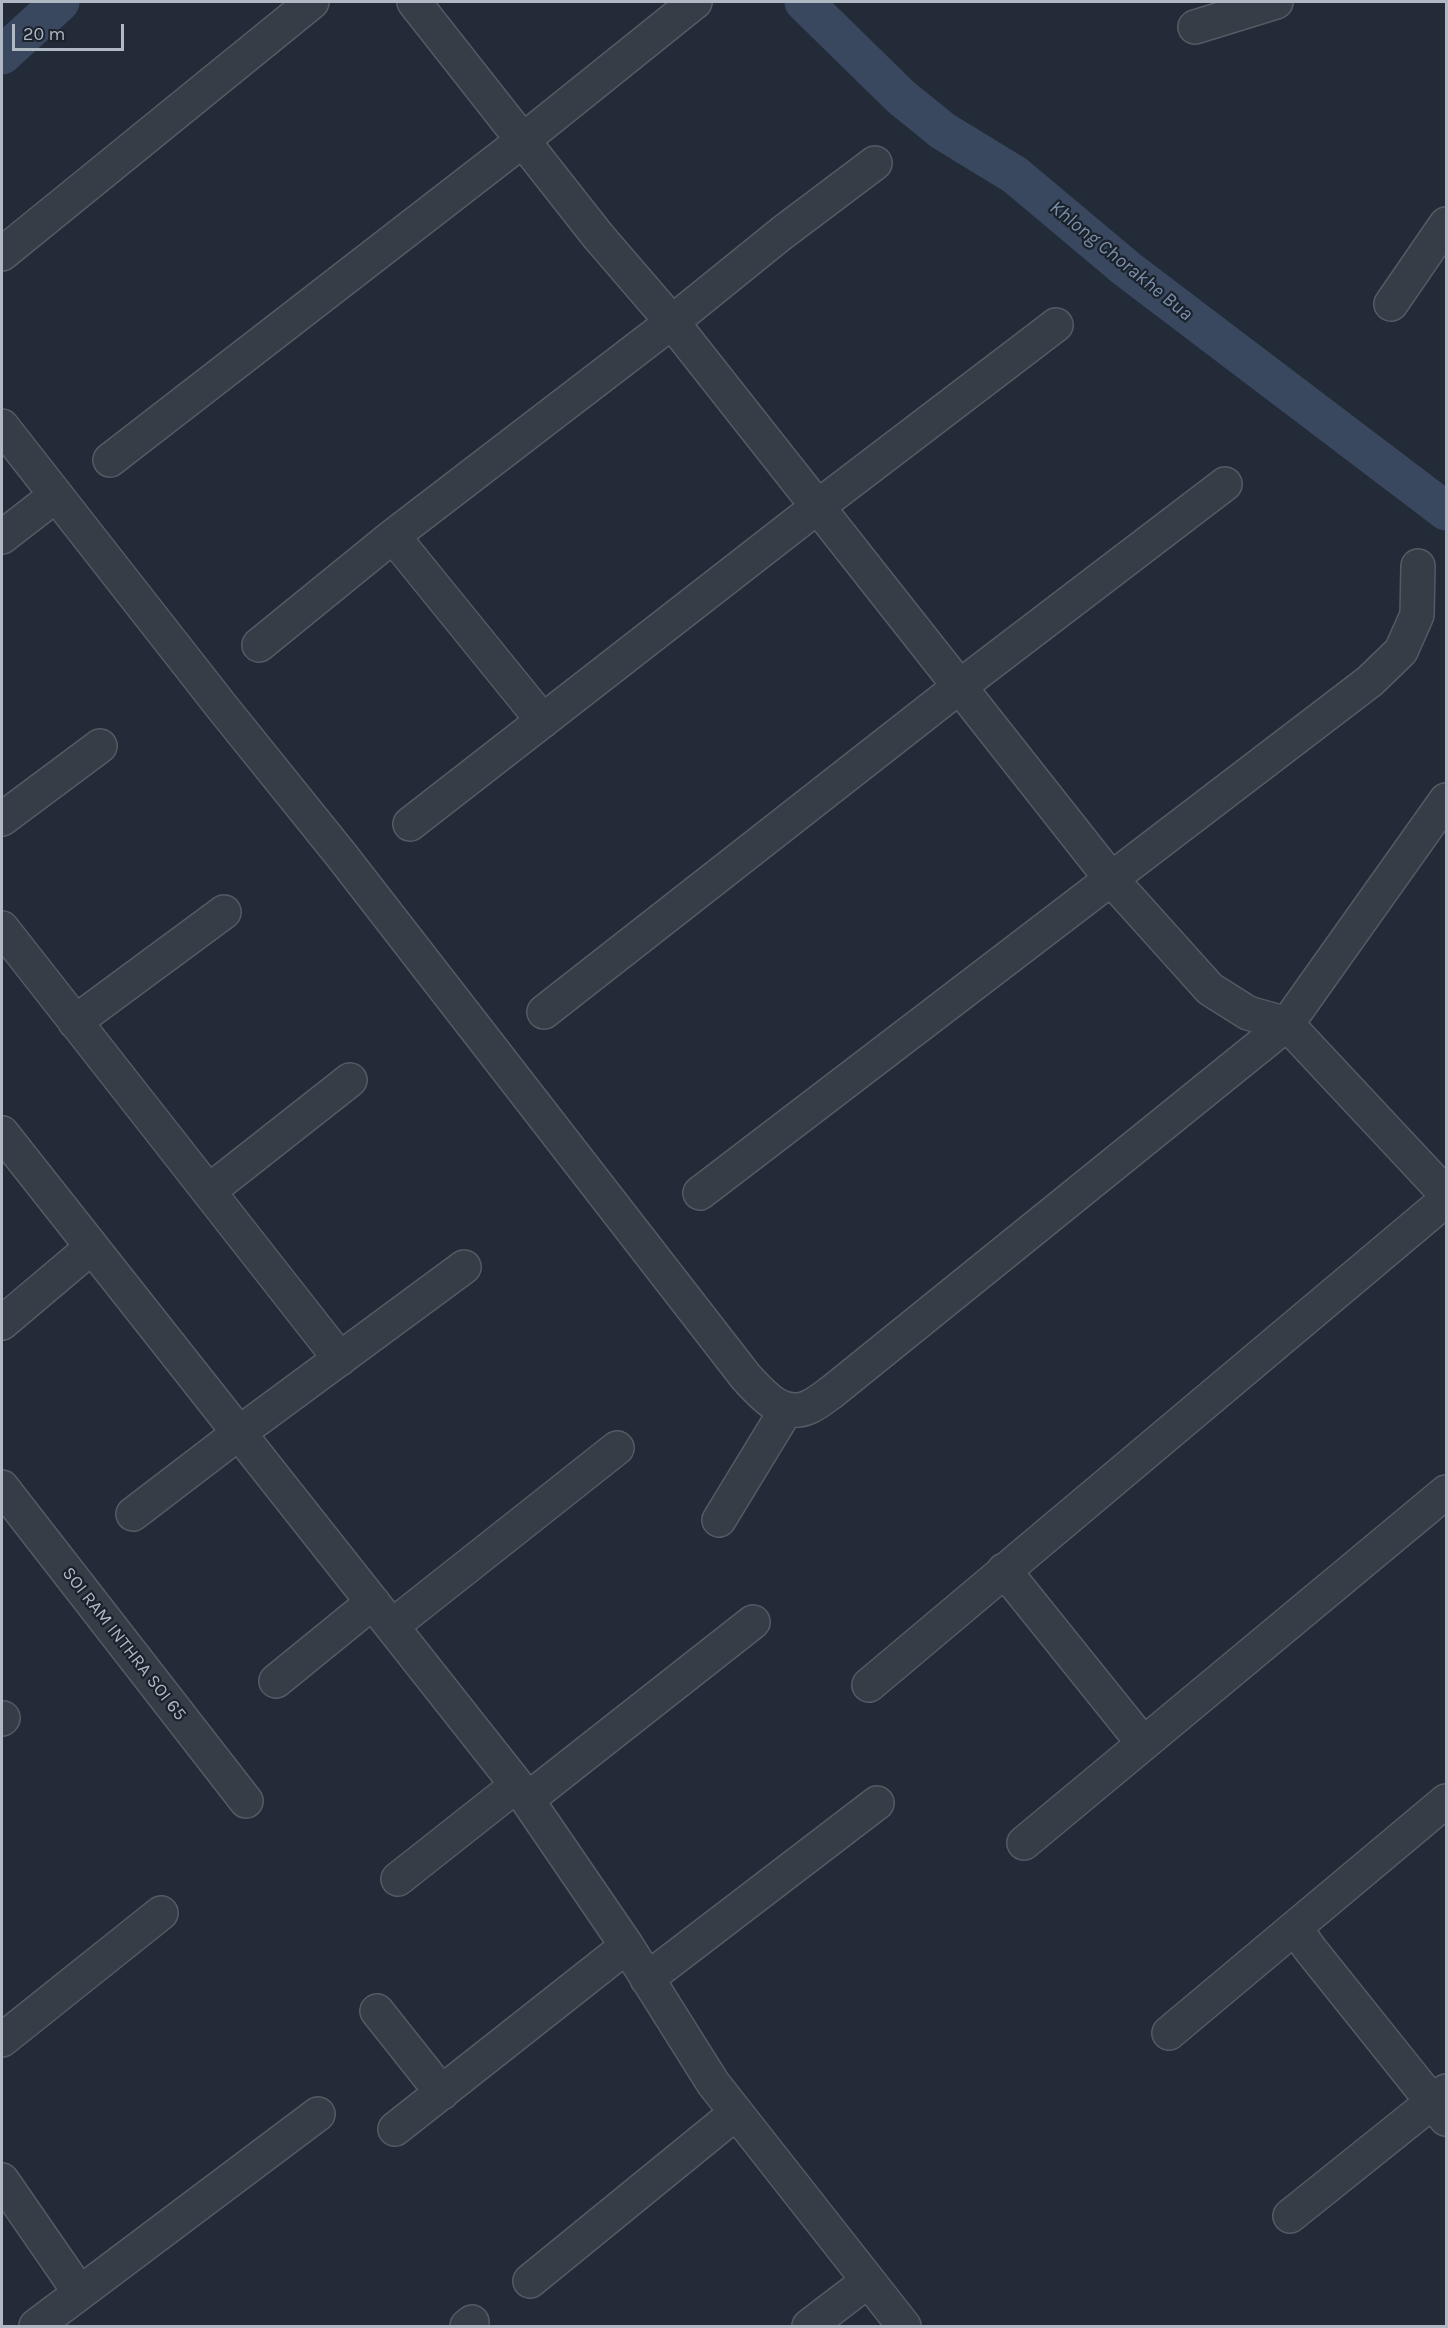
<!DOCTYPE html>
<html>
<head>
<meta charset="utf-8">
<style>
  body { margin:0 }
  #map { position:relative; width:1448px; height:2328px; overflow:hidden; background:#222b37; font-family:Karla,sans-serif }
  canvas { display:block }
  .frame { position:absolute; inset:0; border:3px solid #b0b8c4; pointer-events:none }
  .scale { position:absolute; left:12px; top:24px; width:112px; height:27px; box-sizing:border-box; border:3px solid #b0b8c4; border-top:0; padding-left:8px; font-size:18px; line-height:21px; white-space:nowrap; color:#b0b8c4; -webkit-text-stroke:4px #1b222c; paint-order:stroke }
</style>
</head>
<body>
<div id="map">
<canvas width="1448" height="2328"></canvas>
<div class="frame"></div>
<div class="scale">20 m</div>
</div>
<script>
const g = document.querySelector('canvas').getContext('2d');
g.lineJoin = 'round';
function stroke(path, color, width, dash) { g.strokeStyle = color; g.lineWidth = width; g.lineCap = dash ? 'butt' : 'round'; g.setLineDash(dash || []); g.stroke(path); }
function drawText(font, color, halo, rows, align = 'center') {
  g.font = font + ' Karla,sans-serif'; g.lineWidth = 4.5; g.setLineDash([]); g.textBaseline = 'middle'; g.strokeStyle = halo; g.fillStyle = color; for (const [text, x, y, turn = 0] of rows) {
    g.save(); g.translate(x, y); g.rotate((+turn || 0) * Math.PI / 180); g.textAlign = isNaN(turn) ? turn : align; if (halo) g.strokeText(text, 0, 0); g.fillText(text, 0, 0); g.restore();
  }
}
const canal = new Path2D(`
  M804,2L901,97L943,131L1015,175L1127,269L1446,511
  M2,55L60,2`);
const street = new Path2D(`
  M414,2L598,236L672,322L1112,880L1210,989L1248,1013L1287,1024L1446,1194
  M1195,27L1276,2
  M2,254L312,2
  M1391,304L1446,224
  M2,426L222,707L342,856L746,1377C763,1395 782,1419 809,1407C818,1403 826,1396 833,1391L1287,1024L1446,800
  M110,460L522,141L695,2
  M393,536L543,721
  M2,537L55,496
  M259,645L393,536L672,322L782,233L875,163
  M2,819L100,746
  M410,824L816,508L1056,325
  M2,928L340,1359
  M544,1012L959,687L1225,484
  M75,1022L224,912
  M2,1133L517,1785L627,1946L713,2083L904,2326
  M209,1191L350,1080
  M700,1193L1370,681L1401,651L1417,615L1418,566
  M2,1323L92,1247
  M2,1487L246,1801
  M133,1514L239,1433L464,1267
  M719,1520L786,1410
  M1004,1570L1143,1743
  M392,1626L617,1448
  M276,1681L373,1602
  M869,1685L1446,1200
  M2,1719L3,1718
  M528,1799L753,1622
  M1024,1843L1446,1492
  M398,1879L517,1785
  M1295,1928L1310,1949L1446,2119
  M647,1979L877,1803
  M377,2011L442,2093
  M1169,2033L1446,1801
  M2,2040L161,1913
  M395,2129L627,1946
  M2,2180L80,2293
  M1290,2216L1446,2091
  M530,2281L736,2113
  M36,2326L318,2114
  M467,2326L472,2322
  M809,2326L868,2281`);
const streetNames = [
  ["SOI RAM INTHRA SOI 65",124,1644,52]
];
const waterNames = [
  ["Khlong Chorakhe Bua",1121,261,39]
];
stroke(canal, '#39485f', 39);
stroke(street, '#535b65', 36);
stroke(street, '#363d47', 33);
drawText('18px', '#b0b8c4', '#1b222c', streetNames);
drawText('italic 20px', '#7b8eaa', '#1b222c', waterNames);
</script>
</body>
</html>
